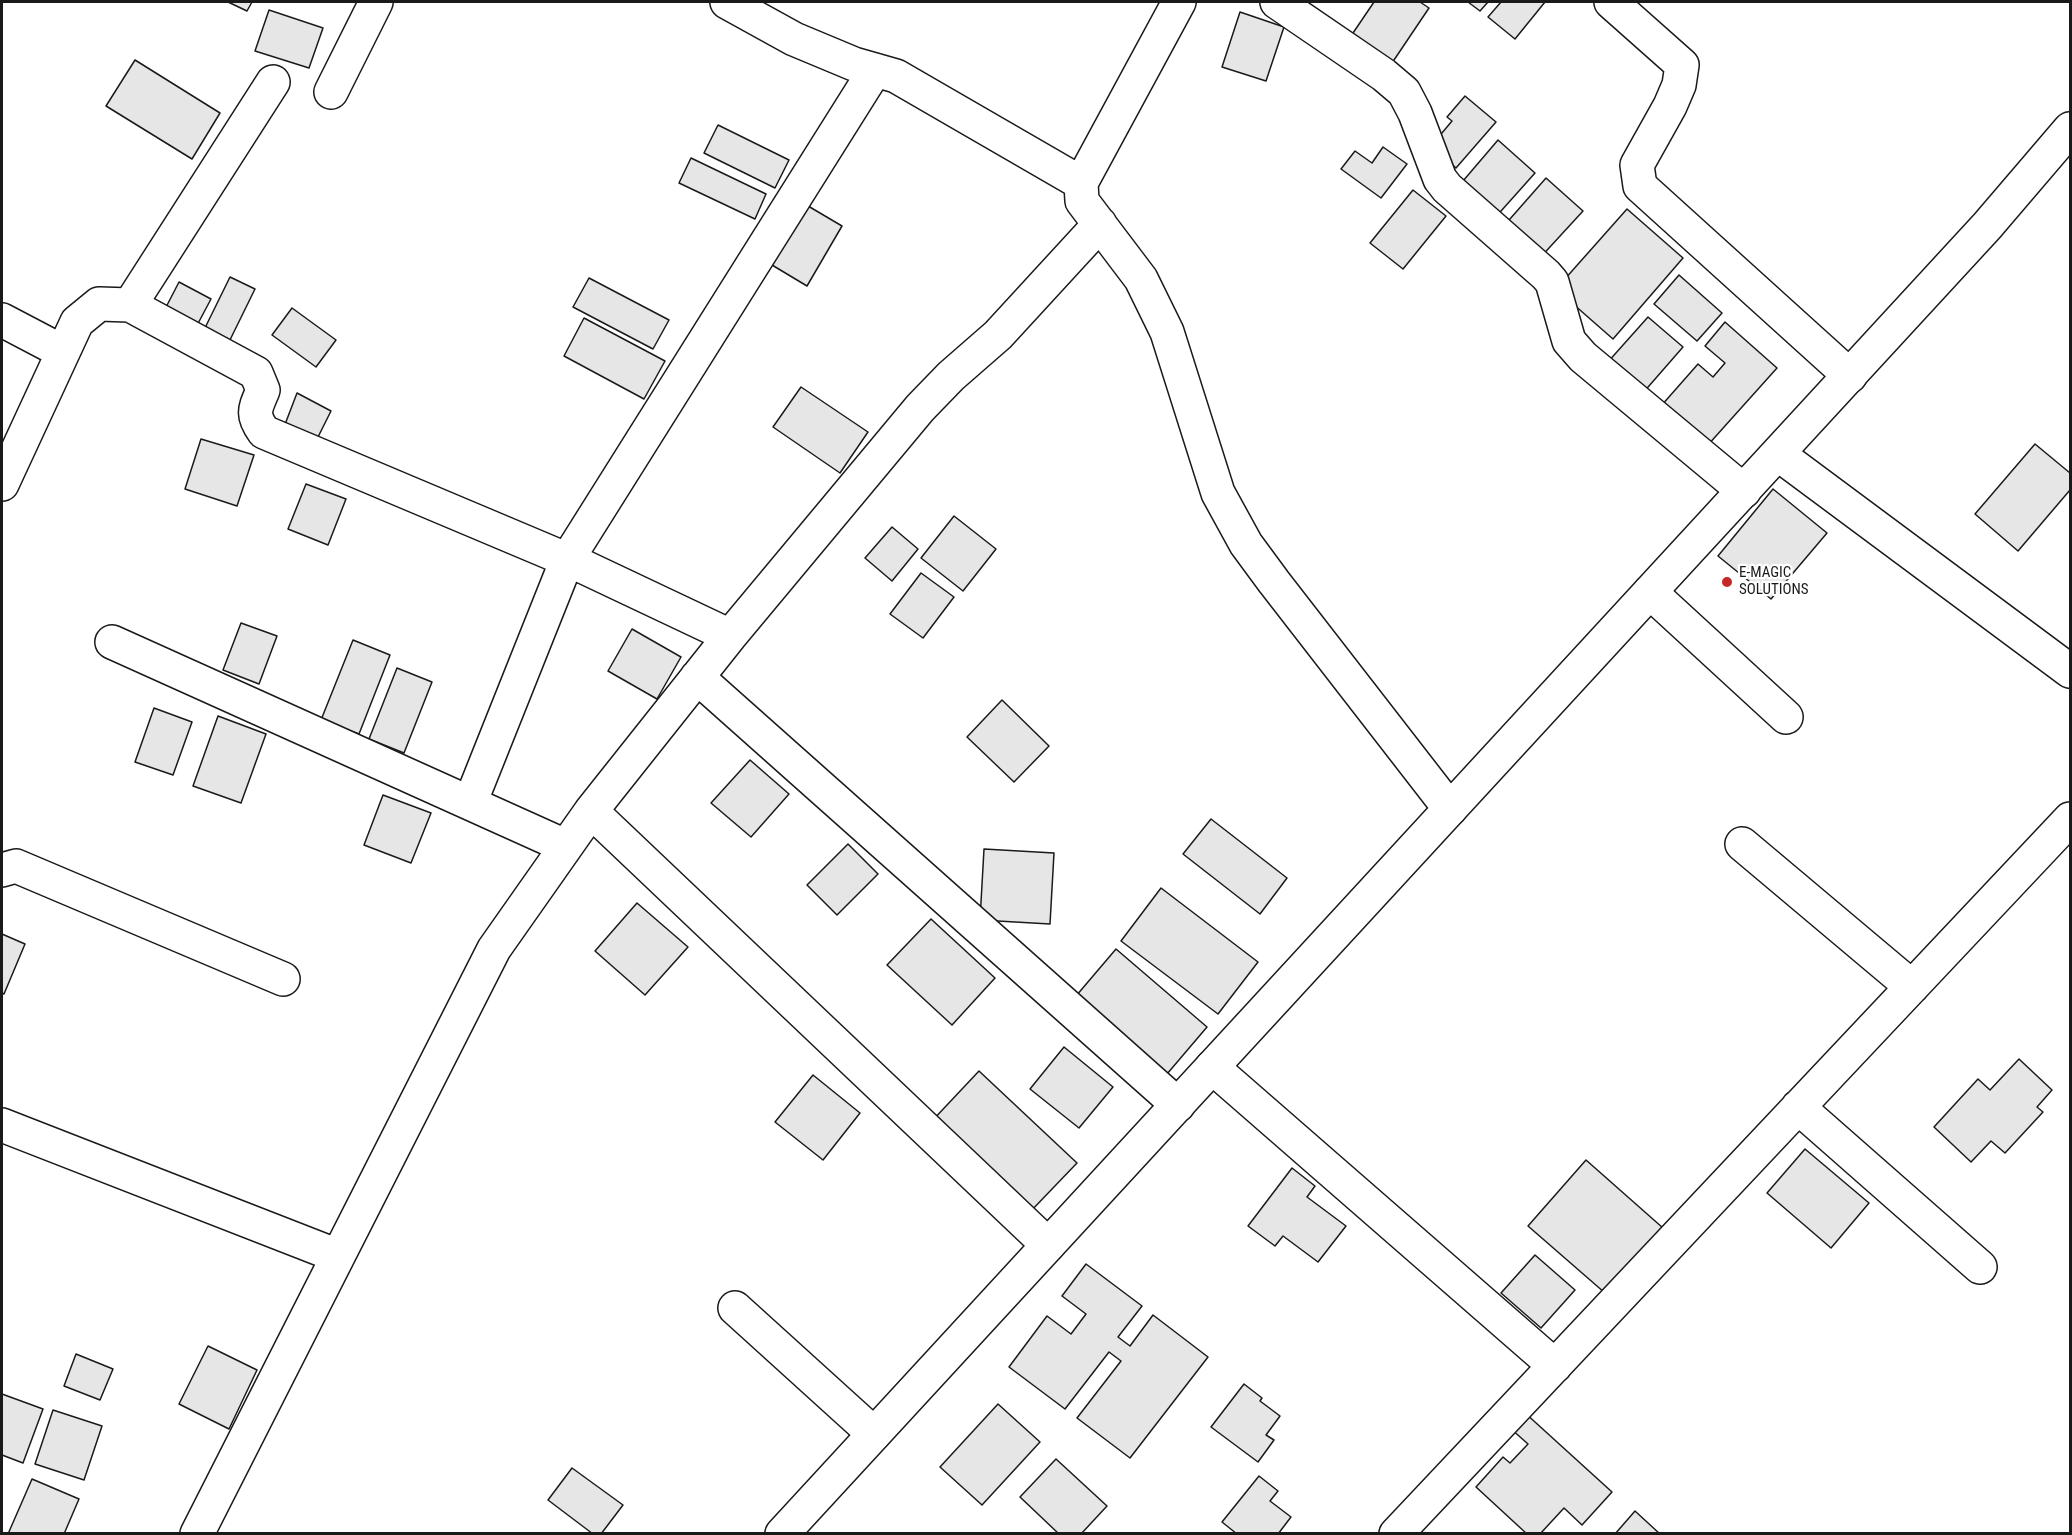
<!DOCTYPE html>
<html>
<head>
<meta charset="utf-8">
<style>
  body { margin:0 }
  #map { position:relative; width:2072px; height:1535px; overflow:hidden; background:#fff; font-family:"Roboto Condensed",sans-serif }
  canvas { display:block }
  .frame { position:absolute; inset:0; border:3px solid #1a1a1a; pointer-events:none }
</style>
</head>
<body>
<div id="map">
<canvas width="2072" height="1535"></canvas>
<div class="frame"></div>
</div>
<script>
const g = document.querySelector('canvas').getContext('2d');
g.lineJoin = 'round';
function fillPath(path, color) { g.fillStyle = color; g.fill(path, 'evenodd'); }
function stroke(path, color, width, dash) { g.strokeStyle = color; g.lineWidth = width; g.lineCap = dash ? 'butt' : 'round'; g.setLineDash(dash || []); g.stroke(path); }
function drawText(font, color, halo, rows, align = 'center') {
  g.font = font + ' "Roboto Condensed",sans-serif'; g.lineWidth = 4.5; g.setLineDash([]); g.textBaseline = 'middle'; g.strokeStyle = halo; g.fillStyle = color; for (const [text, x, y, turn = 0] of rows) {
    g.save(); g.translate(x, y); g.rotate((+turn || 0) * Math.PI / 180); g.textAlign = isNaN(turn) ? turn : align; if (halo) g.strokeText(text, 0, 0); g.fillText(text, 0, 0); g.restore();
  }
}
const building = new Path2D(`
  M228,2H252L247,11Z
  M1374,2H1420L1429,8L1392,63L1351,36Z
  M1468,2H1488L1480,11Z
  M1501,2H1545L1515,39L1488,17Z
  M269,10L323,28L309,68L255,51Z
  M1240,12L1284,27L1266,81L1222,67Z
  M135,60L220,113L192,159L106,106Z
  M1465,96L1496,122L1456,168L1431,146L1452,121L1447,117Z
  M718,125L789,160L775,188L704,153Z
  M1498,140L1535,173L1493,220L1457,188Z
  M1383,147L1407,164L1381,198L1341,169L1355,151L1372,163Z
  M691,158L766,194L755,219L679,183Z
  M1546,178L1583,211L1538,260L1502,228Z
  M1413,190L1446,216L1403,269L1370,243Z
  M803,203L842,226L807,286L767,262Z
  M1627,209L1683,258L1613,339L1556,289Z
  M1679,275L1722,313L1697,341L1654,304Z
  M230,277L255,289L227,346L202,334Z
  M589,278L669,320L653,349L573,307Z
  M179,282L211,299L194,331L163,313Z
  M292,308L336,340L316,367L272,335Z
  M1648,317L1683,347L1642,394L1607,363Z
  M584,318L665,361L644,399L564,356Z
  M1725,322L1777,368L1707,446L1661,406L1698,364L1713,377L1725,363L1705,346Z
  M801,387L868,432L840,473L773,427Z
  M297,393L331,411L317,439L284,427Z
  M201,439L254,455L237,506L185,489Z
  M2035,444L2070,473V490L2018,551L1975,514Z
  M306,484L346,499L328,545L288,529Z
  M1773,489L1827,533L1771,599L1718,556Z
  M954,516L996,549L963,591L921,558Z
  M892,527L918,549L892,581L865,558Z
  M921,573L954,597L923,638L890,614Z
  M241,623L277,636L259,684L223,670Z
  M632,629L681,657L657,699L608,671Z
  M353,640L390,655L359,734L321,720Z
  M397,668L432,682L404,753L369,739Z
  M1002,700L1049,746L1014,782L967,737Z
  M154,708L192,722L173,775L135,762Z
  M218,716L266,734L241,803L193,786Z
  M750,760L789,794L751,837L711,803Z
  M383,795L431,813L411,863L364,845Z
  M1211,819L1287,878L1260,914L1183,854Z
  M848,844L878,874L837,915L807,885Z
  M984,849L1054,853L1050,924L980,920Z
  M1161,888L1258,962L1218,1014L1121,941Z
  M637,903L688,947L645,995L595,951Z
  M931,919L995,978L952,1025L887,965Z
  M2,934L25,944L4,994L2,993Z
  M1116,949L1207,1027L1167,1074L1076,996Z
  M1064,1047L1113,1087L1079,1128L1030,1089Z
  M2019,1059L2052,1090L2037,1107L2043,1112L2005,1153L1991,1141L1971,1162L1934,1127L1978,1079L1990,1090Z
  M979,1071L1077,1163L1029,1213L931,1122Z
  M813,1075L860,1113L823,1160L775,1122Z
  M1805,1149L1869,1203L1831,1248L1767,1193Z
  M1586,1160L1663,1228L1605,1293L1528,1226Z
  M1292,1168L1315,1186L1307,1197L1346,1226L1318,1262L1283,1236L1275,1246L1248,1226Z
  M1535,1255L1575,1290L1541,1328L1501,1293Z
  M1086,1264L1142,1306L1118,1337L1130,1346L1153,1315L1208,1357L1130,1458L1077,1418L1121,1361L1109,1352L1065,1409L1009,1367L1047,1316L1071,1334L1086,1314L1062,1296Z
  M208,1346L257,1370L229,1429L179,1404Z
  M76,1354L113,1369L100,1400L64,1386Z
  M1244,1384L1262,1398L1260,1401L1280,1416L1266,1435L1274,1440L1258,1462L1211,1427Z
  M2,1394L43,1409L23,1463L2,1455Z
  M998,1404L1040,1442L982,1505L940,1467Z
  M53,1410L102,1426L84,1480L35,1464Z
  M1524,1412L1612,1492L1582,1525L1564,1508L1540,1534H1527L1476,1487L1503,1457L1510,1463L1528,1444L1510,1428Z
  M1056,1459L1107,1506L1081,1534H1059L1020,1497Z
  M572,1468L623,1505L601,1534H593L548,1500Z
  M1259,1476L1278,1491L1270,1501L1291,1517L1278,1534H1237L1222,1522Z
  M32,1479L79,1499L64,1534H8Z
  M1635,1511L1660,1534H1615Z`);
const minor = new Path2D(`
  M727,2L794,39L854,64L896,76L1081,183
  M1179,2L1081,183L1082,201L1141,279L1167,332L1218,493L1246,544L1274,582L1450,809
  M1277,2L1384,75L1404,92L1415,113L1440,179L1447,188L1546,275L1552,282L1569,341L1583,357L1744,491
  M1611,2L1682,65L1679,85L1670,106L1637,165L1640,186L1850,376
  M331,92L376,2
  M130,305L273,82
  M2,320L63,352
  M1778,454L2070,671
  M2,484L77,322L99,304L130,305L256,373L263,390C255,409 251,414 264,432L582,566L730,636
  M1650,592L1786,717
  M112,642L565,846
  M697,677L1178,1105
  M470,803L567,560L875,70
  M591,811L1048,1245
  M1742,844L1912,987
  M2,870L16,866L283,979
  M1212,1067L1555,1366
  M1798,1107L1980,1267
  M2,1125L338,1256
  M735,1308L874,1434
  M197,1534L494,949L591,811L730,636L920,408L951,376L998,335L1100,224
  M1396,1534L2070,819`);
const major = new Path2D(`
  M782,1534L1987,226L2070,129`);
const markers = [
  [1727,582,6,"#c62828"]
];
const poiNames = [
  ["E-MAGIC",1739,573],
  ["SOLUTIONS",1739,590]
];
fillPath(building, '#e6e6e6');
stroke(building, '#1a1a1a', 1.5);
stroke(minor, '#1a1a1a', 36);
stroke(major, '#1a1a1a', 36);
stroke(minor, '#fff', 33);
stroke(major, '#fff', 33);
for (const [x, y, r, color] of markers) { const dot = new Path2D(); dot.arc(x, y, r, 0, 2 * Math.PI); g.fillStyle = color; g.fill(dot); stroke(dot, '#fff', 2); }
drawText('15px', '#1a1a1a', '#fff', poiNames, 'left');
</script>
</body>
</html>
